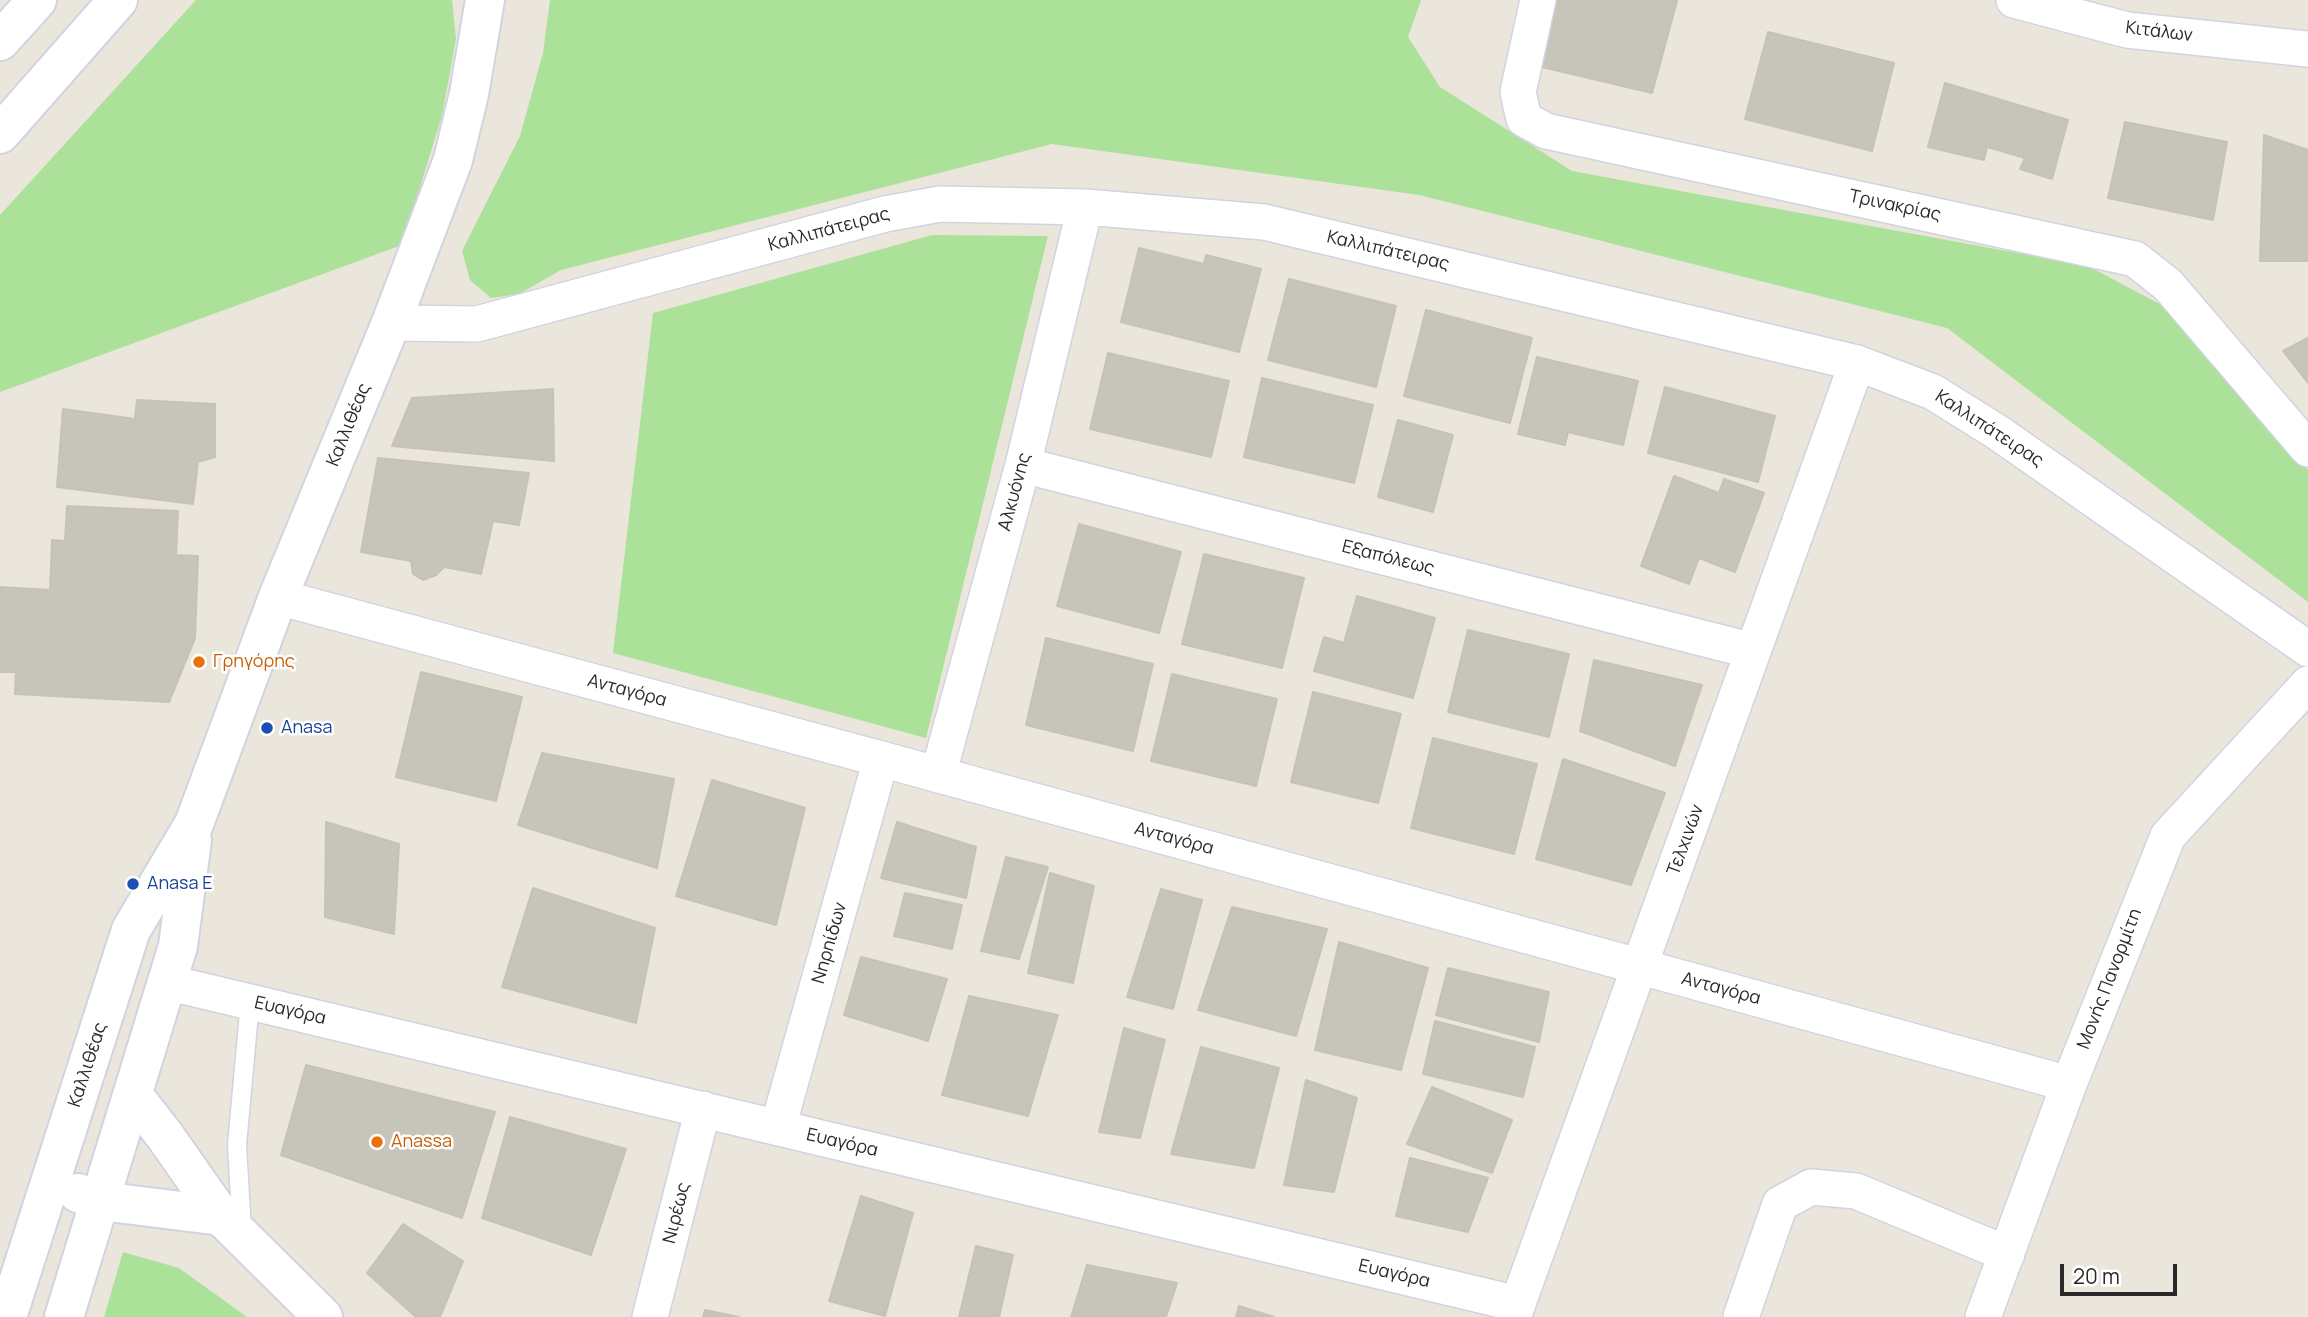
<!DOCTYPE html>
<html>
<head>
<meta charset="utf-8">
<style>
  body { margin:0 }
  #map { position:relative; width:2308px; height:1317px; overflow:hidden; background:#ebe6db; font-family:Manrope,sans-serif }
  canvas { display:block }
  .scale { position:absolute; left:2060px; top:1264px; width:117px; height:32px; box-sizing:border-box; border:4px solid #292929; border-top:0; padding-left:9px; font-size:21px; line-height:24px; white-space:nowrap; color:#292929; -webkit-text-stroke:5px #fff; paint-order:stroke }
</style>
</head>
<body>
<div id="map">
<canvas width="2308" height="1317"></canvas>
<div class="scale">20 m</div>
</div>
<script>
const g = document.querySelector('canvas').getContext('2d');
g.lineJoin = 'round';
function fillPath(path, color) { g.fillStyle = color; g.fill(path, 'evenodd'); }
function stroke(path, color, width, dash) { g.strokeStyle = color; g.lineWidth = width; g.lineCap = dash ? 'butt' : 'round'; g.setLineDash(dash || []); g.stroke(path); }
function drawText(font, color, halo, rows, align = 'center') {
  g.font = font + ' Manrope,sans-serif'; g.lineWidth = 5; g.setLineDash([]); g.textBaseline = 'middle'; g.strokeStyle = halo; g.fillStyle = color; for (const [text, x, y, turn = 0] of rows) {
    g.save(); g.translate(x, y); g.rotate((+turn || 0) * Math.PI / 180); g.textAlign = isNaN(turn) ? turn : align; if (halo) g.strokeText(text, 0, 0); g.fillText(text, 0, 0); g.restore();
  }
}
const green = new Path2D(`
  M196,0H452L456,39L442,116L402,245L0,392V215Z
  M550,0H1421L1408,37L1440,87L1572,171L2088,266L2169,309L2308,470V602L1947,328L1419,195L1052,144L561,270L519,294L491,298L470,280L462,251L520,136L543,53Z
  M932,235L1048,236L926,738L613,653L653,313Z
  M123,1252L179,1268L247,1317H104Z`);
const building = new Path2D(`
  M1557,0L1677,1L1652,93L1542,67Z
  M1768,32L1894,63L1872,151L1745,119Z
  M1945,83L2068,120L2052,179L2020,169L2025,158L1987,147L1984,160L1928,147Z
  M2125,122L2227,142L2213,220L2108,198Z
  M2264,135L2308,150V261H2260Z
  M1139,248L1204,264L1206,255L1261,269L1239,352L1121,322Z
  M1289,279L1396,306L1376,387L1268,360Z
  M1426,310L1532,338L1510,423L1404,396Z
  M2308,338V383L2283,351Z
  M1108,353L1229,381L1211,457L1090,429Z
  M1537,357L1638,381L1623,445L1568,432L1565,445L1518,434Z
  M1262,378L1373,405L1354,483L1244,457Z
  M1665,387L1775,416L1758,482L1648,453Z
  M553,389L554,461L392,446L412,398Z
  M137,400L215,404V457L198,462L193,504L57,487L63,409L135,419Z
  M1398,420L1453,435L1433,512L1378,497Z
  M378,458L529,473L519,525L493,521L481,574L444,567L436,575L423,580L413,574L411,561L361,552Z
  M1674,476L1719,493L1724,479L1764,493L1735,572L1699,558L1689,584L1641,566Z
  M67,506L178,511L176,555L198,556L195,638L169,702L15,694L16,672H0V587L50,590L52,540L65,541Z
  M1079,524L1181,552L1159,633L1057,606Z
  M1204,554L1304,578L1282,668L1182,644Z
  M1357,596L1435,618L1413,698L1314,671L1324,637L1344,643Z
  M1468,630L1569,654L1549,737L1448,712Z
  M1046,638L1153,664L1133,751L1026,725Z
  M1594,660L1702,685L1675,766L1580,731Z
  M421,672L522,697L496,801L396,777Z
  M1172,674L1277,699L1256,786L1151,761Z
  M1313,692L1401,714L1378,803L1291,782Z
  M1433,738L1537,764L1514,854L1411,828Z
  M542,753L674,779L657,868L518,825Z
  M1563,759L1665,793L1631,885L1536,859Z
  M712,780L805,808L776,925L676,896Z
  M326,822L399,844L394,934L325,917Z
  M897,822L976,847L966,898L881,878Z
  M1006,857L1048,867L1019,959L981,951Z
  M1050,873L1094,886L1073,983L1028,973Z
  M533,888L655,928L636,1023L502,987Z
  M1161,889L1202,900L1173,1009L1127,997Z
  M905,893L962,905L952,949L894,936Z
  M1232,907L1327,929L1296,1036L1198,1010Z
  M1339,942L1428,968L1401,1070L1315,1050Z
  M861,957L947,979L928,1041L844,1015Z
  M1448,968L1549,992L1539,1042L1436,1015Z
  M969,996L1058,1015L1028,1116L942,1095Z
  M1435,1021L1535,1047L1523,1097L1423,1074Z
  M1124,1028L1165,1040L1140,1138L1099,1132Z
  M1201,1047L1279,1068L1254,1168L1171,1154Z
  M306,1065L495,1112L462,1218L281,1155Z
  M1306,1080L1357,1098L1334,1192L1284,1185Z
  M1432,1087L1512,1120L1492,1173L1407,1144Z
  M510,1117L626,1149L591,1255L482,1218Z
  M1410,1158L1488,1178L1468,1232L1396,1216Z
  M861,1196L913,1213L885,1316L829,1301Z
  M403,1224L463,1261L440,1317H416L367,1273Z
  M976,1246L1013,1255L999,1317H959Z
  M1087,1265L1177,1283L1166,1317H1071Z
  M1239,1306L1274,1317H1236Z
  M705,1310L739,1317H703Z`);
const service = new Path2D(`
  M242,1232L237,1145L250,1002`);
const minor = new Path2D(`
  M1538,0L1518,92L1524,119L1546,131L2135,259L2168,285L2308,449
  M2014,0L2127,30L2308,49
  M391,323L477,324L885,214L940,204L1085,207L1264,222L1857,363L1933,392L1997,432L2308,649
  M1023,465L1753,651
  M278,597L881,759L2069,1084
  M938,775L1023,465L1085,207
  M166,982L1518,1304
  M778,1127L881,759
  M650,1317L703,1109
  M1513,1317L1857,363
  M1741,1317L1780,1204L1811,1187L1856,1191L2007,1254
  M1983,1317L2069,1084L2168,836L2308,684`);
const secondary = new Path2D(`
  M0,41L37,0
  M0,134L118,0
  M133,1095L165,1136L221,1216L323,1317
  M78,1193L101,1201L221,1216
  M7,1317L131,930L194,824L278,597L391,323L453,160L469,94L485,0
  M64,1317L178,946L192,840`);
const markers = [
  [199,662,7,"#e8710a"],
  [267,728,7,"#1a4fb4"],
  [133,884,7,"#1a4fb4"],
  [377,1142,7,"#e8710a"]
];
const streetNames = [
  ["Κιτάλων",2159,32,7],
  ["Τρινακρίας",1895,206,12],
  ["Καλλιπάτειρας",829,230,-15],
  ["Καλλιπάτειρας",1388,251,13],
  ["Καλλιθέας",349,425,-68],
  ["Καλλιπάτειρας",1989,429,33],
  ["Αλκυόνης",1015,492,-75],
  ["Εξαπόλεως",1388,558,14],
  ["Ανταγόρα",627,691,15],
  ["Ανταγόρα",1174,839,15],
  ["Τελχινών",1686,840,-70],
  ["Νηρηίδων",830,943,-74],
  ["Μονής Πανορμίτη",2110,979,-69],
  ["Ανταγόρα",1721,989,15],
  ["Ευαγόρα",290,1011,13],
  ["Καλλιθέας",88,1065,-72],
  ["Ευαγόρα",842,1143,13],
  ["Νιρέως",677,1213,-76],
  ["Ευαγόρα",1394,1274,13]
];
const foodNames = [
  ["Γρηγόρης",213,662],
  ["Anassa",391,1142]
];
const transitNames = [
  ["Anasa",281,728],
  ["Anasa E",147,884]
];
fillPath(green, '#abe199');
fillPath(building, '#c7c4ba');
stroke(building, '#c7c2b5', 2);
stroke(service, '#d1d3e2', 21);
stroke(minor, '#d1d3e2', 38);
stroke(secondary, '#d1d3e2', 42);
stroke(service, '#fff', 18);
stroke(minor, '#fff', 35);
stroke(secondary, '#fff', 38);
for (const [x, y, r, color] of markers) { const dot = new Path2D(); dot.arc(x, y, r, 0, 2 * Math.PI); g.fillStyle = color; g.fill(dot); stroke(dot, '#fff', 2.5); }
drawText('18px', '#292929', '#fff', streetNames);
drawText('18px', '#c56008', '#fff', foodNames, 'left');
drawText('18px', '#164399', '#fff', transitNames, 'left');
</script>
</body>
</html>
